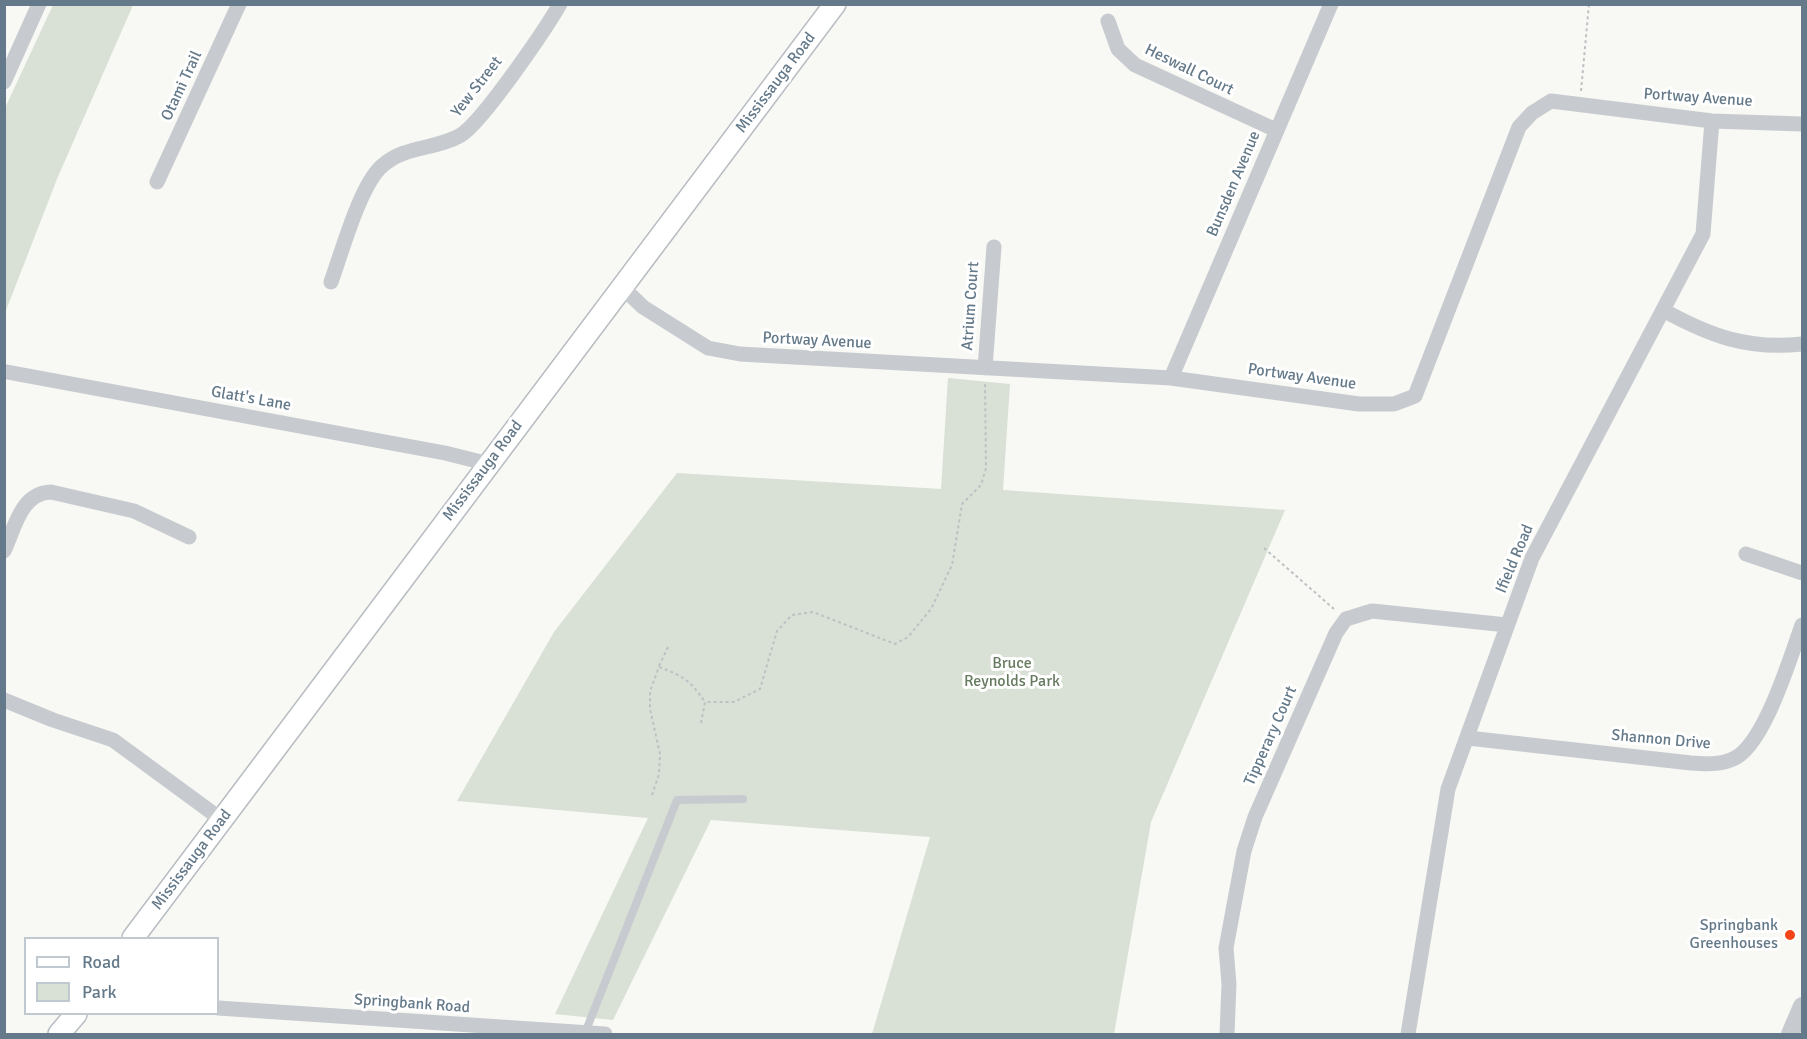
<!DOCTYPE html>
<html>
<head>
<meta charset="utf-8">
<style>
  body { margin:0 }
  #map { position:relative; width:1807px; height:1039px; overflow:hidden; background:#f8f8f4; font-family:Signika,sans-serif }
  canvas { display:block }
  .frame { position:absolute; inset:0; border:6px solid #647989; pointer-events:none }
  .legend { position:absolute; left:24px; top:937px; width:195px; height:78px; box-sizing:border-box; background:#fff; border:2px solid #c1c9d0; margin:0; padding:8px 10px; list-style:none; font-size:18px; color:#647989 }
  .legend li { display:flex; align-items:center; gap:12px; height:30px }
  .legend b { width:30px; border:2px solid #c1c9d0 }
</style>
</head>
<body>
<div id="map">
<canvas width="1807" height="1039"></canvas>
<div class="frame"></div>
<ul class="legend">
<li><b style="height:8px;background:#fff"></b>Road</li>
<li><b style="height:16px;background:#d9e0d5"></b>Park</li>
</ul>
</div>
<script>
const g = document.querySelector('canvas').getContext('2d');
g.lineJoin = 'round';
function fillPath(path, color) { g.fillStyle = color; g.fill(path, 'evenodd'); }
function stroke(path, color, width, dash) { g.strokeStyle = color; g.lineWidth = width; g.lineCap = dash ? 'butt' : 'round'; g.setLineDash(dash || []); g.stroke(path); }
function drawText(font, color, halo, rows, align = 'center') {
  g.font = font + ' Signika,sans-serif'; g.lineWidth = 6; g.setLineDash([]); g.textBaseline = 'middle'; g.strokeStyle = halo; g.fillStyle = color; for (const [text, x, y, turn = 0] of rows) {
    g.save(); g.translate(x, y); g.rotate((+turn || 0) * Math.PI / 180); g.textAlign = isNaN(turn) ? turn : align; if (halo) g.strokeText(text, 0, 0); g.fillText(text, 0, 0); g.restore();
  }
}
const green = new Path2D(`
  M53,5H133L57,179L5,313V108Z
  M948,378L1010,384L1003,490L1285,510L1151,822L1114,1034H872L930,837L711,820L613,1020L555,1014L648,818L457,801L554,632L677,473L941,489Z`);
const path = new Path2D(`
  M1581,91L1589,4
  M1264,548L1334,609
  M659,666L668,647
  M701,723L705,702H734L760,689L777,631L792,615L813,612L895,644L908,637L931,609L952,565L962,504L981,485L986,468L985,383
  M652,795L659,774L660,754L650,709V691L659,667C683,676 690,680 705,702`);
const service = new Path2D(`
  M585,1033L677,800L743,799`);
const minor = new Path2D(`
  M1108,21L1118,49L1135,65L1276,130
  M4,82L39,4
  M157,182L239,4
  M331,282C342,252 360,185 382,166C405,145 436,150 461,135C483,121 545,30 560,4
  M622,287L643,307L708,348L740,354L1171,378L1359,404H1394L1415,396L1519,127L1532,113L1551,101L1712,121L1802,124
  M1663,310C1710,336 1748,350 1802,344
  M985,368L994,247
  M7,372L445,453L489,464
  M1171,378L1331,4
  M4,551C15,527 21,493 51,492L134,511L189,537
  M1746,554L1802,573
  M4,700L53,720L113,740L222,820
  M1468,738L1691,763C1705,764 1720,765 1733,759C1764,746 1790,658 1802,625
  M218,1008L605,1034
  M1227,1034L1229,984L1226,948L1244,851L1255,817L1336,633L1346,619L1372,611L1507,625
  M1408,1034L1448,789L1532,558L1703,234L1712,121`);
const tertiary = new Path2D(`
  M1790,1034L1802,1006`);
const secondary = new Path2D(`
  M133,938L835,4
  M59,1034L76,1014`);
const markers = [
  [1790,935,6,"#f54417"]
];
const streetNames = [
  ["Heswall Court",1189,70,26],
  ["Mississauga Road",776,83,-53],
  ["Otami Trail",182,86,-65],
  ["Yew Street",477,87,-52],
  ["Portway Avenue",1698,98,4],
  ["Bunsden Avenue",1234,184,-67],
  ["Atrium Court",971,306,-86],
  ["Portway Avenue",817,341,3],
  ["Portway Avenue",1302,377,8],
  ["Glatt's Lane",251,399,10],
  ["Mississauga Road",483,471,-53],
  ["Ifield Road",1515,559,-67],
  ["Tipperary Court",1271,736,-66],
  ["Shannon Drive",1661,740,5],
  ["Mississauga Road",192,860,-53],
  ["Springbank Road",412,1004,4]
];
const parkNames = [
  ["Bruce",1012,664],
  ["Reynolds Park",1012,682]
];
const poiNames = [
  ["Springbank",1778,926],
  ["Greenhouses",1778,944]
];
fillPath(green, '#d9e0d5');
stroke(secondary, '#b7bdc2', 24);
stroke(path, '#bec1c3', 2, [3, 3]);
stroke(service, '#c7cbcf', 8);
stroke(minor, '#c7cbcf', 15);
stroke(tertiary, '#c7cbcf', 18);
stroke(secondary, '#fff', 21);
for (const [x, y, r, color] of markers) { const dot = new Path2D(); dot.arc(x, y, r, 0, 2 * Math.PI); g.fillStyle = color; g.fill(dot); stroke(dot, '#fff', 2); }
drawText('16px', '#647989', '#fff', streetNames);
drawText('16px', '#667a5f', '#fff', parkNames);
drawText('16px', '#647989', '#fff', poiNames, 'right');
</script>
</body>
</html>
